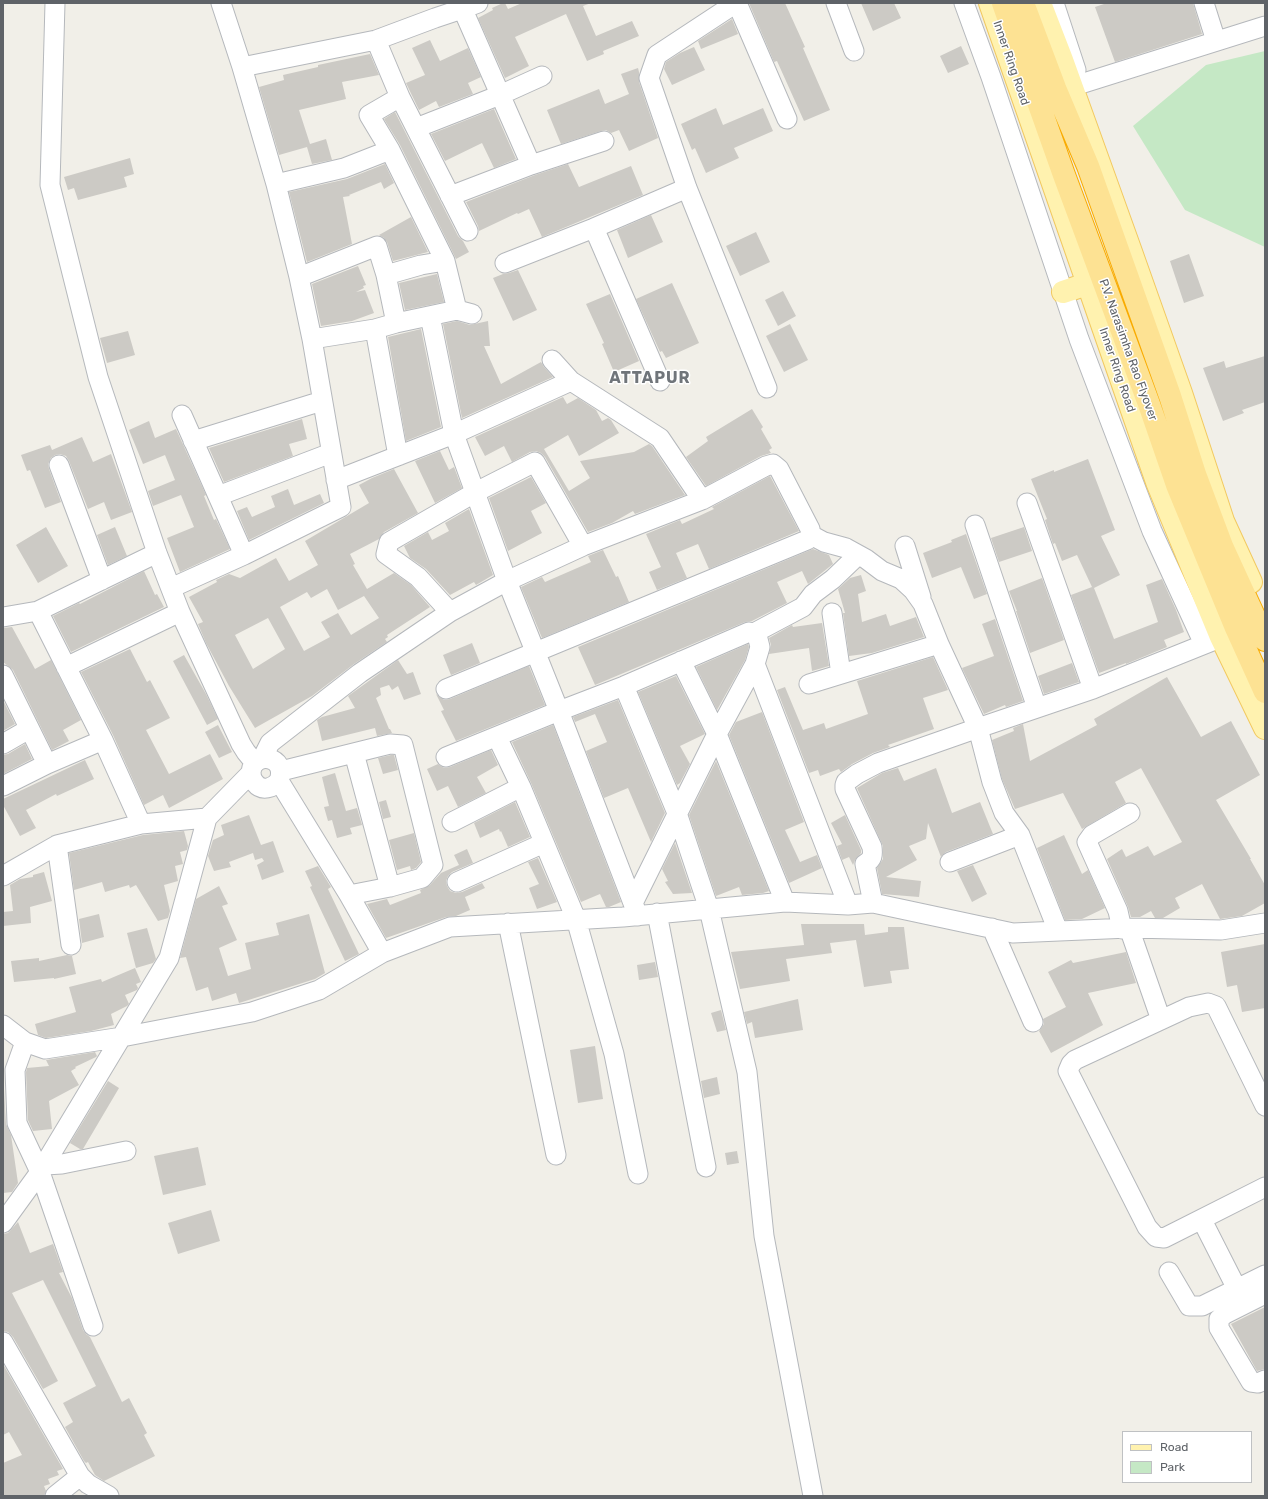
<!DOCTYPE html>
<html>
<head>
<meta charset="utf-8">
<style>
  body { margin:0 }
  #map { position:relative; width:1268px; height:1499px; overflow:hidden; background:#f1efe8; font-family:Rubik,sans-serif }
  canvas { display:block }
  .frame { position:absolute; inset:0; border:4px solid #5f6368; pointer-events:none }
  .legend { position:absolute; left:1122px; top:1431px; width:130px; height:52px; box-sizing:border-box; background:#fff; border:1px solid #bfc1c3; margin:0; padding:5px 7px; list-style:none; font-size:12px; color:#5f6368 }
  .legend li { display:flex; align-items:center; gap:8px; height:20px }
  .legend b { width:20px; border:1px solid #bfc1c3 }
</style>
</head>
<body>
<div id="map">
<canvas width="1268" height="1499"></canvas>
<div class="frame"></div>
<ul class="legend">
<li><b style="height:5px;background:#fff2af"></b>Road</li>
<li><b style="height:11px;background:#c5e8c5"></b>Park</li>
</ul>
</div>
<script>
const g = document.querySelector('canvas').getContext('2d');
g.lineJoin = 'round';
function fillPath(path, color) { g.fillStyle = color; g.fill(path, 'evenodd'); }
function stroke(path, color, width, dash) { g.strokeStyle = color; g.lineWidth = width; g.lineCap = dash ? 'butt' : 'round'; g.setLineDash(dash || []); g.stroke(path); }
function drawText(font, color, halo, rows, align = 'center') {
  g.font = font + ' Rubik,sans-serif'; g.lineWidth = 3; g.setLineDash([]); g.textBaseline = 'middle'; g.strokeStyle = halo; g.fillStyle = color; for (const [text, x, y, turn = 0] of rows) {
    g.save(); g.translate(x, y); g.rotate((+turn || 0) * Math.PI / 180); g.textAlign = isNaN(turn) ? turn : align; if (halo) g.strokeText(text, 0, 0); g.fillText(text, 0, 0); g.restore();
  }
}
const green = new Path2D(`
  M1265,51V247L1185,210L1133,126L1206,65Z`);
const building = new Path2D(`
  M503,3H505L508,9L522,3H591L583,6L596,36L632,21L639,36L603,51L604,54L587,61L566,14L515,37L529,66L505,78L478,18L493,10L492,8Z
  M749,3H785L805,47L803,48L830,110L804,121L777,61L774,62Z
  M861,3H894L901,18L873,31Z
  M1107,3H1193L1202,34L1115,62L1095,7Z
  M732,19L738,34L701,49L698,41Z
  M430,40L440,61L468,48L481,77L468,83L473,94L439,107L436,101L419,110L406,83L425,75L412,48Z
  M961,46L969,64L948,73L940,56Z
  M694,47L705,70L672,85L664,69L666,62L680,53Z
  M370,54L379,75L342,82L346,99L299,110L310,144L326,139L332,160L312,164L307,147L279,155L259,87L284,80L283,75L318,67V65Z
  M638,68L639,72V82L658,138L629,151L619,130L611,133L606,130L601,131L561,144L547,110L599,89L605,104L629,94L621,74Z
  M716,108L723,125L763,108L773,131L734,148L739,158L706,173L695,148L692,150L681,124Z
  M494,109L516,159L494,168L482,143L445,161L431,134Z
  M395,112L458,236L463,241L469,252L456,259L400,145L384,119Z
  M130,158L134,174L124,177L127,187L78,200L74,188L68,190L64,177Z
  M385,164L394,183L384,189L381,182L349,195L350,196L343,197L352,244L307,262L289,192L347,179Z
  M568,164L579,187L631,166L643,195L542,237L529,209L518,214L517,213L479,231L478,226L466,202L535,175Z
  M651,215L663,242L628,258L617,230Z
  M411,217L428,252L393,261L387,242L384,238L379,235Z
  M756,232L770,262L740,276L726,246Z
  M1189,254L1204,296L1184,303L1170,261Z
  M358,266L366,285L363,286L364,288L356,292L365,290L374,313L352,321L321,326L312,284Z
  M518,270L537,310L513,321L493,278L503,274L509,273Z
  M437,274L444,302L405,310L399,283Z
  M672,283L699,343L666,358L662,351L660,352L636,299Z
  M783,291L796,316L778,326L765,300Z
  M610,294L639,361L614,372L602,344L604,343L586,304Z
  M457,321L470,325L488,321L490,346H484L501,384L541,362L544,367L553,377L462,418L443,324Z
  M790,324L808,360L784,372L766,336Z
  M421,329L441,427L406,441L388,337Z
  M128,331L135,355L107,363L100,338Z
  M1265,356V402L1242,410L1244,413L1223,421L1203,368L1224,361L1226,368Z
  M563,397L567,404L578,398L596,410L602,421L608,418L611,420L619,433L579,456L568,435L544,449L569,491L590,478L580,461L634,452L649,444L652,446L685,495L635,514L633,511L612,523L588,532L545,457L541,453L536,451L530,452L512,462L504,446L485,456L475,437Z
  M752,409L763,427L761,429L772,448L769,450L771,453L761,456L706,486L686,457L708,441L706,437Z
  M302,419L307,439L289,444L293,456L224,482L209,448Z
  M149,421L155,438L176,429L206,495L204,496L214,520L216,519L230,549L180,572L167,538L194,527L181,495L153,506L148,491L175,480L165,455L143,464L129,430Z
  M82,437L93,462L111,454L132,512L111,520L104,502L88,509L69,461L66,456L60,454L55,455L51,458L48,464L49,469L61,502L45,508L30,470L27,471L21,455L50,445L52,450Z
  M440,451L449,470L454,467L462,488L435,503L415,461Z
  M1088,459L1115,530L1101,536L1120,575L1094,588L1114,639L1158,622L1146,585L1162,579L1176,610L1184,632L1164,640L1167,647L1126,664V663L1099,673L1071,595L1092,587L1077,555L1062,561L1055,543L1053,544L1045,520L1047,519L1031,479L1054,470V472Z
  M394,469L418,513L384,532L379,539L350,554L355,564L353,565L367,589L394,573L411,585L430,607L387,635L388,637L385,639L387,642L354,664L312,696L255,728L229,686L206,643L198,624L203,622L189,597L217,582L216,580L229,574L240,578L276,558L289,581L318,565L305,541L369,503L359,485L372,478ZM327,589L338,610L364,596L379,618L351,635L338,613L321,622L330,637L304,651L280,607L307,592L311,598ZM268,618L285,649L253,669L235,635Z
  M770,476L799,531L709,569L698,544L676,553L687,578L657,590L649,572L661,567L646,534L680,520L682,524L714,509L712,507Z
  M531,477L546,503L531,511L542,533L508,551L489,498Z
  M288,489L294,505L320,494L324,503L249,540L237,511L247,507L252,517L275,507L271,496Z
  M469,509L493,575L476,585L474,582L450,595L426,569L410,558L404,546L428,532L432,540L449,531L445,523Z
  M46,527L68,566L38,583L16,545Z
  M115,527L127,556L108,565L97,535Z
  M1024,527L1032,551L999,562L991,538Z
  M966,534L987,594L974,599L961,567L932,578L923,553L952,542L951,540Z
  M813,549L829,555L833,564L808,584L802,571L777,582L787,603L752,621L745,622L595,685L578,647Z
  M603,550L616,577L618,576L629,602L542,638L521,587L542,577L545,582L591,562L588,556Z
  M144,571L155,595L157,594L164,607L71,652L53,616L79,603L80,604Z
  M861,575L866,591L858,594L862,622L886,614L890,626L916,617L924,637L872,653L849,656L843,613H845L838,589L850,578Z
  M1042,578L1064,640L1030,653L1016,611H1017L1009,591Z
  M995,619L1023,701L1006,707L1005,705L984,714L962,668L994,656L982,624Z
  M822,623L829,666L812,671L809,648L769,654L771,645L769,638L792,625L793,627Z
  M12,627L35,669L51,660L81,720L63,730L69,741L52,750L13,670L3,662V628Z
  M472,643L480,663L451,675L443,655Z
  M748,644L749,647L745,660L717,710L696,667Z
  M130,649L147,682L150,680L170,718L146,730L169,774L210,754L223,779L169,808L163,795L144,805L113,735L81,672Z
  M184,655L206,694L218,719L207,725L173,661Z
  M933,657L948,690L923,698L934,729L888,745L890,747L873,753L852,764L841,772L839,769L820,776L818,770L809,773L777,690L785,687L803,730L824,723L826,729L868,714L857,681Z
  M398,660L407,674L413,672L421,694L404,700L398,686L392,690L389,685L380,688L381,695L376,698L389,729H390L392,733L377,736L375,728L322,741L317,720L322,717L355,708L348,696Z
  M1072,663L1079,682L1044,694L1038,676Z
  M529,666L545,705L456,741L441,711L444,710L436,694L444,700L450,699Z
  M676,676L705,734L680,746L690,764L680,783L677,785L638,692Z
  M1167,677L1201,737L1231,721L1260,775L1216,800L1251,859H1250L1265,885V903L1242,916L1220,919L1202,884L1175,898L1180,908L1163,918H1155L1151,911L1140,917H1131L1128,907L1107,859L1122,849L1126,857L1148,846L1154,856L1182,842L1141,768L1115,782L1126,803L1082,829L1063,793L1015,809L1002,779L992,740L1014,731L1013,728L1023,724L1030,761L1097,725L1094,719Z
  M3,700L15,724L3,731Z
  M618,700L665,813L651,842L628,788L604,798L586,751L607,742L595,714L575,722L573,717Z
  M762,712L804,822L785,830L800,862L817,855L822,868L789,883L729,735L736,722Z
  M218,725L232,752L219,758L205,732Z
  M553,725L621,902L609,907H606L600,894L581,902L531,783L512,742Z
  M25,744L32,759L3,774V755L8,754Z
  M491,750L498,765L477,777L486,793L458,807L448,786L437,791L427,769L438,764L444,768L450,767Z
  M391,755H394L398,770L383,774L378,758Z
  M85,760L94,779L57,796L56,794L26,810L36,828L20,836L3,805V799Z
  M716,761L769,891L763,893L742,895L739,887L716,896L689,815Z
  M898,768L904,781L936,768L952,813L980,802L993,834L946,852L941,857L928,823L926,839L909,846L917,860L886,877L921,881L919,897L882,894L877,868L883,859V846L857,788L882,773Z
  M335,773L346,811L357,808L362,825L350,828L352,834L337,838L332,820L328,821L324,807L329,806L322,777Z
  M386,800L391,817L383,819L379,802Z
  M515,802L530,837L508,847L501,831L500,832L499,829L480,838L474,823Z
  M249,815L261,845L273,841L284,872L262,880L257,865L264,861L262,858L255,860L253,853L229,862L231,867L214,871L208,856L213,840L224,835L221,825Z
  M845,815L861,850V853L855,860L853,865L849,857L842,860L837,846L842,844L831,823Z
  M184,831L188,846L187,850L180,852L183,864L175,866L178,881L164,885L170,911L168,918L158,921L136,885L130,888L129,885L105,892L102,882L74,890L69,853L143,835Z
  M414,833L421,862L416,868L411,870L410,866L397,870L389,840Z
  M1064,835L1082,874L1088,870L1105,908L1082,919L1065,920L1037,848Z
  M675,843L692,893L673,894L665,882L668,881L662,869Z
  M467,849L473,863L452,872L448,876L446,881L447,886L450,891L456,893L462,892L482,883L485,888L465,897L470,910L456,916L446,917L386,938L367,904L387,899L390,905L421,893L420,890L430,885L441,873L459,865L454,855Z
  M538,858L557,902L537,909L529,888L539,884L528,862Z
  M973,865L987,894L972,902L957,871Z
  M318,866L331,887L328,889L359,954L345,961L310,887L312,886L305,871Z
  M44,872L52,901L30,907L31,923L3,926V912L13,911L10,885L20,879L33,877V875Z
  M219,886L228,904L222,906L237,940L219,948L228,976L251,969L245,943L279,935L276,923L309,914L325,973L315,979L239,1003L236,993L212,1001L208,987L196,991L186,957L180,958L196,899Z
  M99,914L104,937L82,943L79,919Z
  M801,924H864L865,935L888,932V927H904L909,969L890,971L892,983L864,987L856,940L830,943L832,953L786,959L790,981L740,989L731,952L804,945Z
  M147,928L156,959L153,963L136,968L127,933Z
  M1265,944V1008L1242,1012L1237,985L1227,987L1221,952Z
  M1126,952L1136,983L1088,993L1103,1025L1051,1053L1039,1031L1044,1024L1043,1019L1066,1007L1048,972L1071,960L1073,963Z
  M67,955L72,956L76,974L54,979V978L14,982L11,961L39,958V961Z
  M655,962L658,977L639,980L637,965Z
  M135,968L141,982L136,984L138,988L137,990L125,995L129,1004L127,1006L111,1014L114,1025L91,1031L46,1038L38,1035L35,1024L76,1012L69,987L101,979L102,982Z
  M798,999L803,1030L755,1038L752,1022L747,1024L744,1012Z
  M721,1010L726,1030L717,1032L711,1013Z
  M595,1046L603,1099L578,1103L570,1050Z
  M95,1052L97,1056L96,1057L75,1067L76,1068L71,1071L79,1085L49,1101L52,1129L33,1131L28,1120L26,1072L27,1068L49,1066L46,1060Z
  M3,1071L6,1124L11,1135L18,1183L12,1192L3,1193Z
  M717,1077L720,1094L704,1098L701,1081Z
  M108,1081L119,1088L83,1149H80L70,1143Z
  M198,1147L206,1185L163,1195L154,1156Z
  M737,1151L739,1163L727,1165L725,1153Z
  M211,1210L220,1241L178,1254L168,1223Z
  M18,1222L30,1253L53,1244L63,1272L59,1273L72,1298L83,1330L86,1334L90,1337L122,1402L129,1398L147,1433L144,1435L155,1456L104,1481L95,1475L88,1462L86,1463L84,1461L65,1427L73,1422L63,1403L96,1386L43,1280L12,1293L58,1381L43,1389L13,1337L8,1332L3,1331V1234L8,1233Z
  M1265,1307V1369L1257,1371L1231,1324Z
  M3,1364L63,1469L57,1471L59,1475L48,1479L50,1484L44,1486L46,1491L44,1496H3V1463L22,1455L9,1432L3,1435Z`);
const minor = new Path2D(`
  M55,3L50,185L98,377L157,553L180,612L241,744L246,752L255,763
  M460,3L531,165
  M736,3L657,55L649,78L687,188L767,388
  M737,3L787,119
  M836,3L854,51
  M964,3L991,77L1079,339L1152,531L1204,644
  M1054,3L1076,70
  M1204,3L1216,41
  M376,40L400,97L369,115L390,150L445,261L457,310
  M242,67L376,40L435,18L462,9L478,3
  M1071,87L1265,26
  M400,97L468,231
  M416,128L500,95L542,76
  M276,184L344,168L390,150
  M450,196L531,165L604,141
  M594,228L660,381
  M505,263L594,228L687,188
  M386,275L421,265L445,261
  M299,277L377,246L386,275L396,323
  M430,316L454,434L507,581L559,711L638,916
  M375,329L398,456
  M312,339L375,329L396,323L457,310L472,314
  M552,360L571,381L660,438L702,500
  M182,415L244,555
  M193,441L322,401
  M59,465L102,580
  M336,480L454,434L571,381
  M218,496L331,453
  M1027,503L1093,689
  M975,525L1037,708
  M905,546L921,597
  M171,588L244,555L341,507L312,339L299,277L276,184L242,67L221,3
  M38,611L103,740L141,824
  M450,612L418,577L386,554L389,542L476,492L535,462L583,546
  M832,613L841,674
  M3,617L38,611L157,553
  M754,633L803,607L813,594L833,579L858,555
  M681,661L717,734L785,902
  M755,664L848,905
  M66,667L180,612
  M3,675L47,764
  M809,684L939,644
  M624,686L677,813L709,909L747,1072L764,1236L813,1496
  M446,689L807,540L811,535
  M497,737L521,787L576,919L614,1054L638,1174
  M3,744L29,729
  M354,753L390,887
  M446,757L559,711L624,686L749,632L754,633L758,639L760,647L755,664L717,734L633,903
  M262,759L270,743L360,673L450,612L507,581L583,546L702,500L766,466L773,464L779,469L810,529L811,535L824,542L846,548L866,559L882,571L901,579L913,590L923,604L939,644L978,728L992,782L1004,813L1020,835L1058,931
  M281,771L390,744L403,745L433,865L422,878L390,887L349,895
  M279,781C273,788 262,792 255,783C252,780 251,776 251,772C253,751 288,755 279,781L349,895L382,953
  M3,786L47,764L103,740
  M452,822L521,787
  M57,845L71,945
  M950,862L1020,835
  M3,876L57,845L141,824L207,818
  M457,882L544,843
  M873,903L865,864C873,859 873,855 872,847L845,789V785L846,782L857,774L878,763L978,728L1093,689L1215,640
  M657,913L706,1167
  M508,923L556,1155
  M992,928L1033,1022
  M1129,928L1161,1020
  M1122,929L1118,911L1087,842L1092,835L1130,813
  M3,1025L25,1042L45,1049L122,1037L252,1012L319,990L382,953L450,927L623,917L785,902L848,905L873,903L1013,933L1129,928L1221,930L1265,923
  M25,1042L15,1070L17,1123L40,1172L93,1326
  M1265,1106L1216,1006L1208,1003L1189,1007L1075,1060L1071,1064L1068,1071L1147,1227L1156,1237L1164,1238L1172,1234L1265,1187
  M45,1165L62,1164L126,1151
  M3,1223L40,1172L169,958L207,818L251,773
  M1205,1226L1237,1289
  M1169,1272L1189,1306H1202L1265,1275
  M1265,1294L1225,1314L1219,1319V1328L1251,1382L1258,1383L1265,1380
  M3,1342L80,1476L88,1484L109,1496
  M55,1496L80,1476`);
const major = new Path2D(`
  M990,3L1157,482L1221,637L1265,728
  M1040,3L1062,60L1130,249L1181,393L1223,521L1251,582
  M1063,292L1087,284`);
const highway = new Path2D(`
  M1003,3L1064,175L1149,404L1177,485L1236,628L1265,692
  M1023,3L1055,88L1088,166L1170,396L1195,474L1222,546L1265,640`);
const streetNames = [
  ["Inner Ring Road",1011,63,71],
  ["P.V. Narasimha Rao Flyover",1128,350,70],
  ["Inner Ring Road",1117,370,71]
];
const districtNames = [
  ["ATTAPUR",650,378]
];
fillPath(green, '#c5e8c5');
fillPath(building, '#cccac5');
stroke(minor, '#b5b8bc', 21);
stroke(major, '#f2c960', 24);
stroke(highway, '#f9ab00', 24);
stroke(minor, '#fff', 19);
stroke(major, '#fff2af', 22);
stroke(highway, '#fde293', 22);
drawText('12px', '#5f6368', '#fff', streetNames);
g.letterSpacing = '1px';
drawText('bold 16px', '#70757a', '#fff', districtNames);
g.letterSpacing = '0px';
</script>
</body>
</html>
